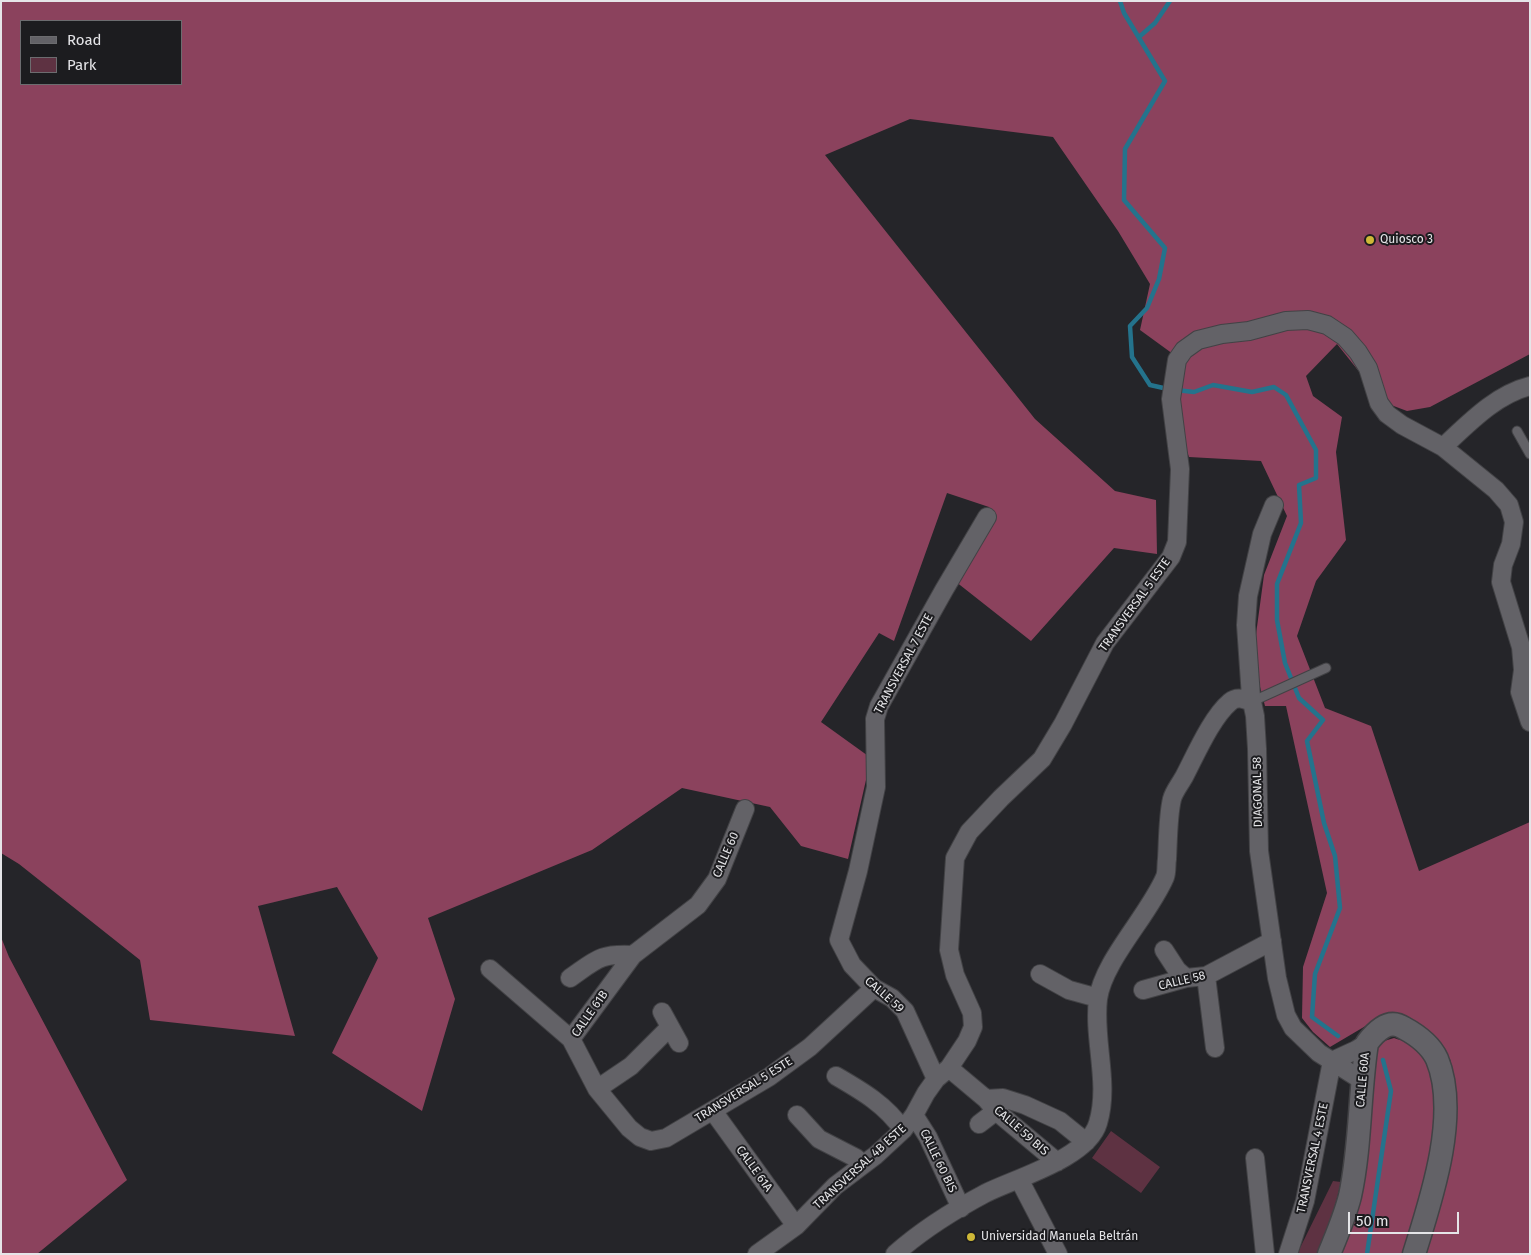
<!DOCTYPE html>
<html>
<head>
<meta charset="utf-8">
<style>
  body { margin:0 }
  #map { position:relative; width:1531px; height:1255px; overflow:hidden; background:#252529; font-family:"Fira Sans",sans-serif }
  canvas { display:block }
  .frame { position:absolute; inset:0; border:2px solid #e5e5e8; pointer-events:none }
  .legend { position:absolute; left:20px; top:20px; width:162px; height:65px; box-sizing:border-box; background:#1c1c1f; border:1px solid #6c6c6f; margin:0; padding:6px 9px; list-style:none; font-size:15px; color:#e5e5e8 }
  .legend li { display:flex; align-items:center; gap:10px; height:25px }
  .legend b { width:25px; border:1px solid #6c6c6f }
  .scale { position:absolute; left:1348px; top:1212px; width:111px; height:22px; box-sizing:border-box; border:2px solid #e5e5e8; border-top:0; padding-left:6px; font-size:15px; line-height:18px; white-space:nowrap; color:#e5e5e8; -webkit-text-stroke:4px #1c1c1f; paint-order:stroke }
</style>
</head>
<body>
<div id="map">
<canvas width="1531" height="1255"></canvas>
<div class="frame"></div>
<ul class="legend">
<li><b style="height:6px;background:#636267"></b>Road</li>
<li><b style="height:14px;background:#5e3242"></b>Park</li>
</ul>
<div class="scale">50 m</div>
</div>
<script>
const g = document.querySelector('canvas').getContext('2d');
g.lineJoin = 'round';
function fillPath(path, color) { g.fillStyle = color; g.fill(path, 'evenodd'); }
function stroke(path, color, width, dash) { g.strokeStyle = color; g.lineWidth = width; g.lineCap = dash ? 'butt' : 'round'; g.setLineDash(dash || []); g.stroke(path); }
function drawText(font, color, halo, rows, align = 'center') {
  g.font = font + ' "Fira Sans",sans-serif'; g.lineWidth = 4; g.setLineDash([]); g.textBaseline = 'middle'; g.strokeStyle = halo; g.fillStyle = color; for (const [text, x, y, turn = 0] of rows) {
    g.save(); g.translate(x, y); g.rotate((+turn || 0) * Math.PI / 180); g.textAlign = isNaN(turn) ? turn : align; if (halo) g.strokeText(text, 0, 0); g.fillText(text, 0, 0); g.restore();
  }
}
const green = new Path2D(`
  M1111,1131L1160,1167L1141,1193L1092,1158Z
  M1333,1181L1341,1182L1327,1238L1318,1254H1297Z`);
const forest = new Path2D(`
  M1,1H1530V354L1430,407L1407,411L1391,405L1365,379L1337,344L1306,376L1313,396L1342,417L1336,452L1346,540L1316,581L1297,636L1325,708L1371,726L1419,871L1530,822V1254H1425L1439,1208L1456,1127L1455,1081L1450,1059L1431,1036L1374,1021L1330,1047L1313,1032L1302,1018L1303,967L1327,893L1286,706H1265L1259,683L1254,649L1264,575L1287,516L1261,461L1189,457L1167,397L1173,354L1140,330L1150,284L1118,231L1053,137L910,119L825,155L1035,419L1115,491L1156,500L1157,554L1114,548L1031,641L946,574L989,507L947,493L894,641L879,633L821,722L871,758L848,859L801,846L770,807L682,788L592,850L428,918L455,999L422,1111L332,1053L378,958L337,887L258,906L295,1036L150,1020L140,960L19,864L1,853ZM21,21H181V84H21Z
  M1,937L9,957L127,1180L37,1254H1Z
  M1394,1038C1403,1041 1416,1044 1422,1052C1430,1063 1431,1079 1433,1092C1438,1149 1421,1201 1403,1254H1340L1374,1056L1381,1042Z`);
const stream = new Path2D(`
  M1120,1L1124,13L1165,81L1125,149L1124,200L1165,248L1159,279L1147,308L1130,326L1132,357L1150,385L1168,389
  M1139,37L1155,23L1170,1
  M1176,390L1194,392L1213,385L1252,392L1274,387L1286,395L1316,450V478L1299,485L1301,523L1277,584V620L1285,663L1299,698L1323,720L1307,741L1324,823L1335,856L1340,908L1315,974L1312,1017L1338,1036
  M1367,1254L1391,1091L1383,1060`);
const service = new Path2D(`
  M1517,431L1530,454
  M1251,702L1326,668`);
const minor = new Path2D(`
  M1443,447C1469,423 1495,395 1530,386
  M1274,505L1262,534L1248,596L1246,625L1251,697L1255,716L1257,749L1259,851L1277,978L1286,1015L1293,1028L1319,1053L1363,1081
  M1164,950L1177,970L1186,978
  M490,969L571,1039L597,1089L629,1128L640,1137L651,1141L666,1138L769,1077L810,1047L874,988
  M1040,974L1069,990L1098,998
  M1206,976L1215,1048
  M570,978C596,960 600,953 633,955
  M1143,990L1186,978L1206,976L1272,941
  M662,1012L679,1043
  M571,1039L633,955L698,905L717,879L745,809
  M1332,1061L1356,1050L1367,1043
  M949,1068L986,1099L996,1111L1057,1162
  M836,1076C862,1091 886,1105 903,1130
  M936,1079L905,1011L892,998L874,988L852,965L839,940L858,871L876,787L875,719L879,706L944,590L987,517
  M597,1089L631,1066L670,1027
  M986,1099L1003,1098L1025,1105L1060,1121L1086,1142
  M713,1111L796,1226
  M797,1115L819,1139L856,1158L863,1164
  M914,1115L928,1137L961,1208
  M979,1124L996,1111
  M1255,1158L1265,1254
  M1019,1179L1058,1254
  M757,1254L796,1226L835,1186L876,1155L903,1130L914,1115L926,1093L936,1079L949,1068L967,1041L973,1027L972,1013L955,975L949,950L955,858L969,832L1001,798L1042,759L1063,724L1105,643L1171,557L1177,542L1180,469L1171,399L1177,360L1184,350L1198,340L1222,334L1249,331L1286,321L1308,320L1327,325L1345,337L1358,352L1368,368L1379,403L1387,414L1402,425L1443,447L1496,490L1509,505L1514,522L1511,544L1503,565L1501,582L1521,647L1523,670L1520,692L1530,722
  M895,1254C922,1230 954,1210 986,1193C1016,1178 1088,1158 1098,1123C1110,1083 1093,1040 1098,999C1103,961 1149,915 1165,877C1167,872 1166,865 1167,859C1168,841 1168,815 1172,799C1174,791 1181,783 1185,775C1196,754 1212,717 1230,702C1237,696 1244,699 1251,702
  M1288,1254L1305,1201L1332,1061`);
const tertiary = new Path2D(`
  M1329,1254C1337,1235 1345,1216 1350,1196C1361,1146 1359,1094 1367,1043C1376,1031 1389,1018 1404,1028C1417,1035 1431,1046 1437,1059C1460,1114 1431,1200 1414,1254`);
const markers = [
  [1370,240,5,"#ceb837"],
  [971,1237,5,"#ceb837"]
];
const poiNames = [
  ["Quiosco 3",1380,240],
  ["Universidad Manuela Beltrán",981,1237]
];
const streetNames = [
  ["TRANSVERSAL 5 ESTE",1135,605,-54],
  ["TRANSVERSAL 7 ESTE",904,664,-62],
  ["DIAGONAL 58",1258,792,-91],
  ["CALLE 60",726,855,-67],
  ["CALLE 58",1182,981,-13],
  ["CALLE 59",884,995,41],
  ["CALLE 61B",590,1014,-55],
  ["CALLE 60A",1363,1080,-85],
  ["TRANSVERSAL 5 ESTE",744,1090,-32],
  ["CALLE 59 BIS",1021,1131,41],
  ["TRANSVERSAL 4 ESTE",1313,1158,-78],
  ["CALLE 60 BIS",938,1161,64],
  ["TRANSVERSAL 4B ESTE",860,1167,-42],
  ["CALLE 61A",754,1169,54]
];
fillPath(green, '#5e3242');
fillPath(forest, '#8b425d');
stroke(stream, '#24738c', 4.5);
stroke(service, '#424245', 11);
stroke(minor, '#424245', 20);
stroke(tertiary, '#424245', 25);
stroke(service, '#636267', 9);
stroke(minor, '#636267', 18);
stroke(tertiary, '#636267', 22);
for (const [x, y, r, color] of markers) { const dot = new Path2D(); dot.arc(x, y, r, 0, 2 * Math.PI); g.fillStyle = color; g.fill(dot); stroke(dot, '#1c1c1f', 2); }
drawText('12px', '#e5e5e8', '#1c1c1f', poiNames, 'left');
drawText('12px', '#e5e5e8', '#1c1c1f', streetNames);
</script>
</body>
</html>
